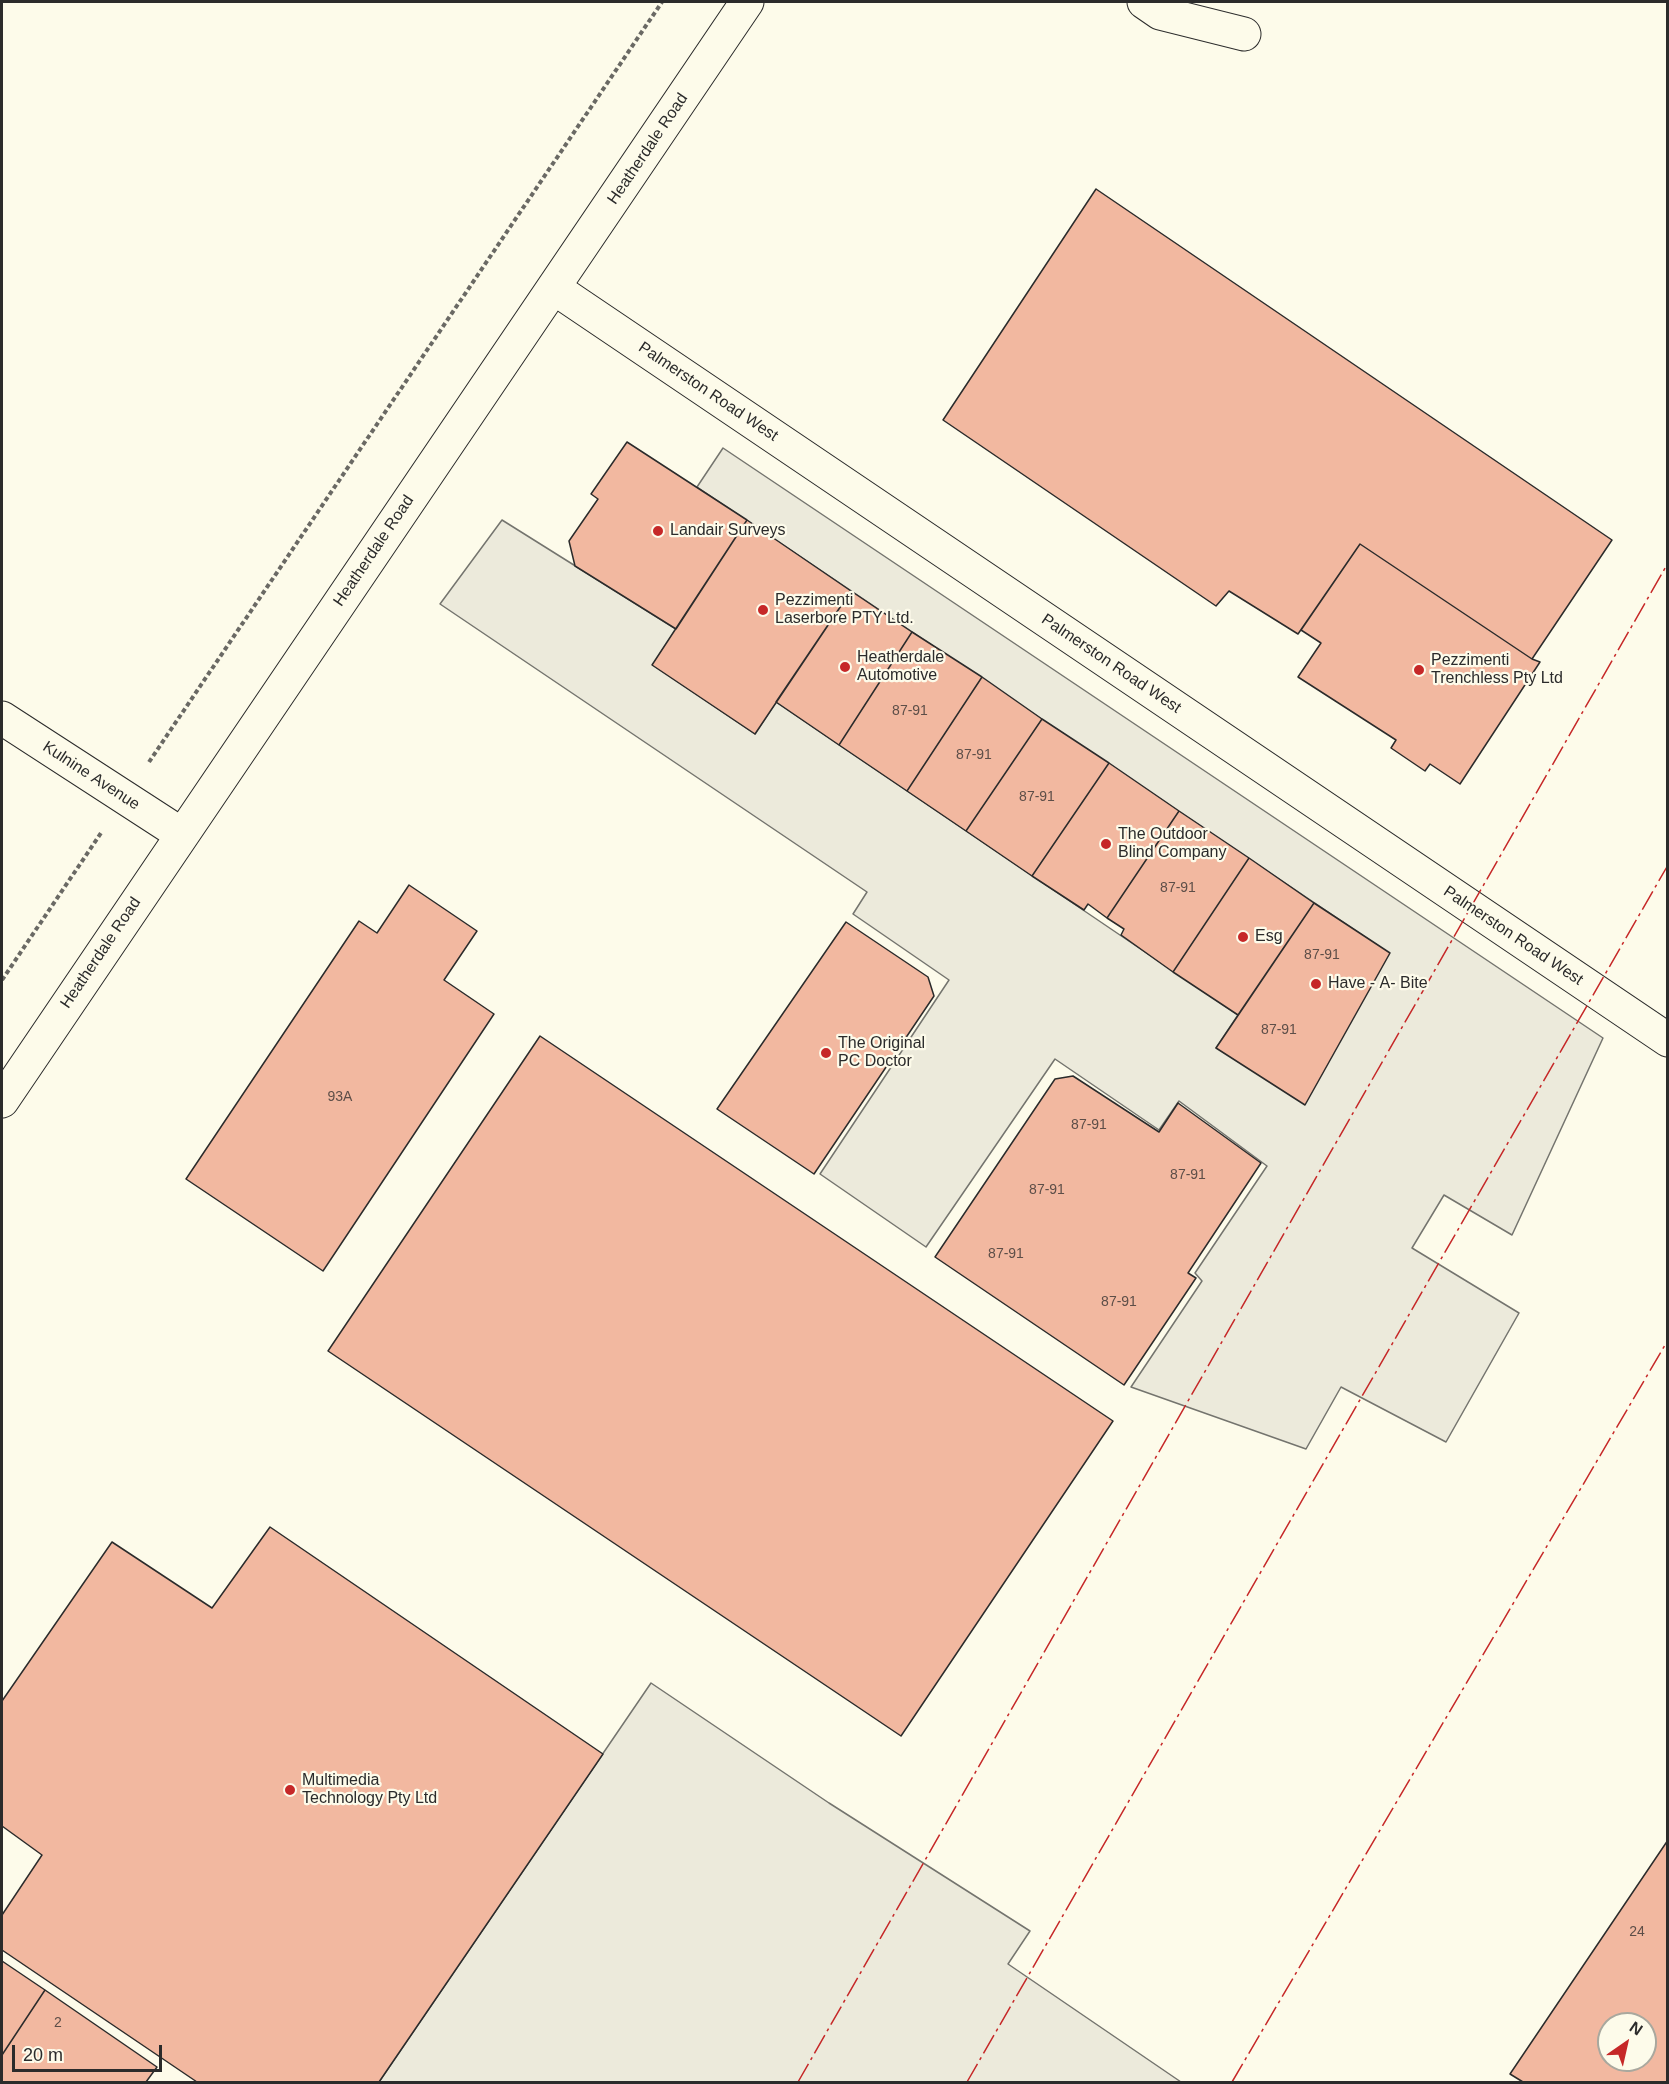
<!DOCTYPE html>
<html>
<head>
<meta charset="utf-8">
<style>
  body { margin:0 }
  #map { position:relative; width:1669px; height:2084px; overflow:hidden; background:#fdfbea; font-family:Helvetica,sans-serif }
  canvas { display:block }
  .frame { position:absolute; inset:0; border:3px solid #2b2b2b; pointer-events:none }
  .north { position:absolute; left:1597px; top:2012px; width:60px; height:60px; box-sizing:border-box; background:#fdfbea; border:2px solid #a9a89e; border-radius:50%; rotate:34deg; font-size:16px; font-weight:700; line-height:24px; text-align:center; color:#2b2b2b }
  .north::after { content:''; display:block; margin:auto; width:21px; height:27px; background:#c62828; clip-path:polygon(50% 0,100% 100%,50% 72%,0 100%) }
  .scale { position:absolute; left:12px; top:2045px; width:150px; height:27px; box-sizing:border-box; border:3px solid #2b2b2b; border-top:0; padding-left:8px; font-size:18px; line-height:21px; white-space:nowrap; color:#2b2b2b; -webkit-text-stroke:4px #fdfbea; paint-order:stroke }
</style>
</head>
<body>
<div id="map">
<canvas width="1669" height="2084"></canvas>
<div class="frame"></div>
<div class="north">N</div>
<div class="scale">20 m</div>
</div>
<script>
const g = document.querySelector('canvas').getContext('2d');
g.lineJoin = 'round';
function fillPath(path, color) { g.fillStyle = color; g.fill(path, 'evenodd'); }
function stroke(path, color, width, dash) { g.strokeStyle = color; g.lineWidth = width; g.lineCap = dash ? 'butt' : 'round'; g.setLineDash(dash || []); g.stroke(path); }
function drawText(font, color, halo, rows, align = 'center') {
  g.font = font + ' Helvetica,sans-serif'; g.lineWidth = 4.5; g.setLineDash([]); g.textBaseline = 'middle'; g.strokeStyle = halo; g.fillStyle = color; for (const [text, x, y, turn = 0] of rows) {
    g.save(); g.translate(x, y); g.rotate((+turn || 0) * Math.PI / 180); g.textAlign = isNaN(turn) ? turn : align; if (halo) g.strokeText(text, 0, 0); g.fillText(text, 0, 0); g.restore();
  }
}
const parking = new Path2D(`
  M723,448L1603,1038L1512,1235L1444,1195L1412,1248L1519,1313L1446,1442L1341,1387L1306,1449L1131,1387L1202,1281L1195,1273L1267,1166L1179,1101L1159,1130L1055,1059L926,1247L820,1174L949,980L853,914L867,892L440,604L502,520L676,629L653,665L755,734L776,702L1238,1015L1216,1048L1389,953L697,487Z
  M651,1683L829,1803L1030,1931L1008,1964L1181,2082H379Z`);
const building = new Path2D(`
  M1096,189L1612,540L1532,659L1360,544L1298,634L1229,591L1216,606L943,420Z
  M627,442L747,520L676,629L575,566L569,541L598,499L591,494Z
  M747,520L851,591L755,734L652,665Z
  M1360,544L1532,659L1540,662L1460,784L1430,764L1425,771L1391,748L1396,740L1298,677L1321,643L1301,630Z
  M851,591L912,632L839,745L776,702Z
  M912,632L982,677L907,791L839,745Z
  M982,677L1042,719L966,831L907,791Z
  M1042,719L1109,763L1032,876L966,831Z
  M1109,763L1179,811L1107,918L1088,904L1084,910L1032,876Z
  M1179,811L1249,858L1173,972L1121,935L1124,929L1107,918Z
  M1249,858L1314,903L1238,1015L1173,972Z
  M409,885L477,931L444,980L494,1014L323,1271L186,1179L359,921L377,933Z
  M1314,903L1390,953L1305,1105L1216,1048Z
  M846,922L928,977L934,996L814,1174L717,1109Z
  M540,1036L1113,1421L901,1736L328,1351Z
  M1073,1076L1159,1132L1178,1103L1261,1163L1188,1273L1196,1278L1124,1385L935,1257L1055,1079Z
  M270,1527L603,1754L379,2082H197L2,1950V1915L42,1855L2,1826V1701L112,1542L212,1608Z
  M1668,1840V2082H1523L1510,2074ZM1609,2024H1645V2060H1609Z
  M2,1961L45,1990L2,2055Z
  M45,1990L157,2067L146,2082H2V2055Z`);
const path = new Path2D(`
  M149,762L662,2
  M2,980L101,833`);
const minor = new Path2D(`
  M1144,2L1160,13L1244,34
  M554,288L1668,1040
  M2,718L181,834`);
const major = new Path2D(`
  M2,1101L747,2`);
const power = new Path2D(`
  M798,2082L1668,563
  M967,2082L1668,865
  M1232,2082L1668,1340`);
const markers = [
  [658,531,6,"#c62828"],
  [763,610,6,"#c62828"],
  [845,667,6,"#c62828"],
  [1419,670,6,"#c62828"],
  [1106,844,6,"#c62828"],
  [1243,937,6,"#c62828"],
  [1316,984,6,"#c62828"],
  [826,1053,6,"#c62828"],
  [290,1790,6,"#c62828"]
];
const numberNames = [
  ["87-91",910,711],
  ["87-91",974,755],
  ["87-91",1037,797],
  ["87-91",1178,888],
  ["87-91",1322,955],
  ["87-91",1279,1030],
  ["93A",340,1097],
  ["87-91",1089,1125],
  ["87-91",1188,1175],
  ["87-91",1047,1190],
  ["87-91",1006,1254],
  ["87-91",1119,1302],
  ["24",1637,1932],
  ["2",58,2023]
];
const streetNames = [
  ["Heatherdale Road",648,149,-56],
  ["Palmerston Road West",708,392,34],
  ["Heatherdale Road",374,551,-56],
  ["Palmerston Road West",1111,664,34],
  ["Kulnine Avenue",91,776,33],
  ["Palmerston Road West",1513,936,34],
  ["Heatherdale Road",101,953,-56]
];
const poiNames = [
  ["Landair Surveys",670,531],
  ["Pezzimenti",775,601],
  ["Laserbore PTY Ltd.",775,619],
  ["Heatherdale",857,658],
  ["Automotive",857,676],
  ["Pezzimenti",1431,661],
  ["Trenchless Pty Ltd",1431,679],
  ["The Outdoor",1118,835],
  ["Blind Company",1118,853],
  ["Esg",1255,937],
  ["Have - A- Bite",1328,984],
  ["The Original",838,1044],
  ["PC Doctor",838,1062],
  ["Multimedia",302,1781],
  ["Technology Pty Ltd",302,1799]
];
fillPath(parking, '#eceadb');
stroke(parking, '#74746e', 1.5);
fillPath(building, '#f2b8a0');
stroke(building, '#2b2b2b', 1.5);
stroke(minor, '#2b2b2b', 35);
stroke(major, '#2b2b2b', 35);
stroke(path, '#6a6964', 4, [4.5, 3]);
stroke(minor, '#fdfbea', 33);
stroke(major, '#fdfbea', 33);
stroke(power, '#c62828', 1.5, [21, 4.5, 3, 4.5]);
for (const [x, y, r, color] of markers) { const dot = new Path2D(); dot.arc(x, y, r, 0, 2 * Math.PI); g.fillStyle = color; g.fill(dot); stroke(dot, '#fdfbea', 2); }
drawText('14px', '#5d4e48', null, numberNames);
drawText('16px', '#2b2b2b', '#fdfbea', streetNames);
drawText('16px', '#2b2b2b', '#fdfbea', poiNames, 'left');
</script>
</body>
</html>
